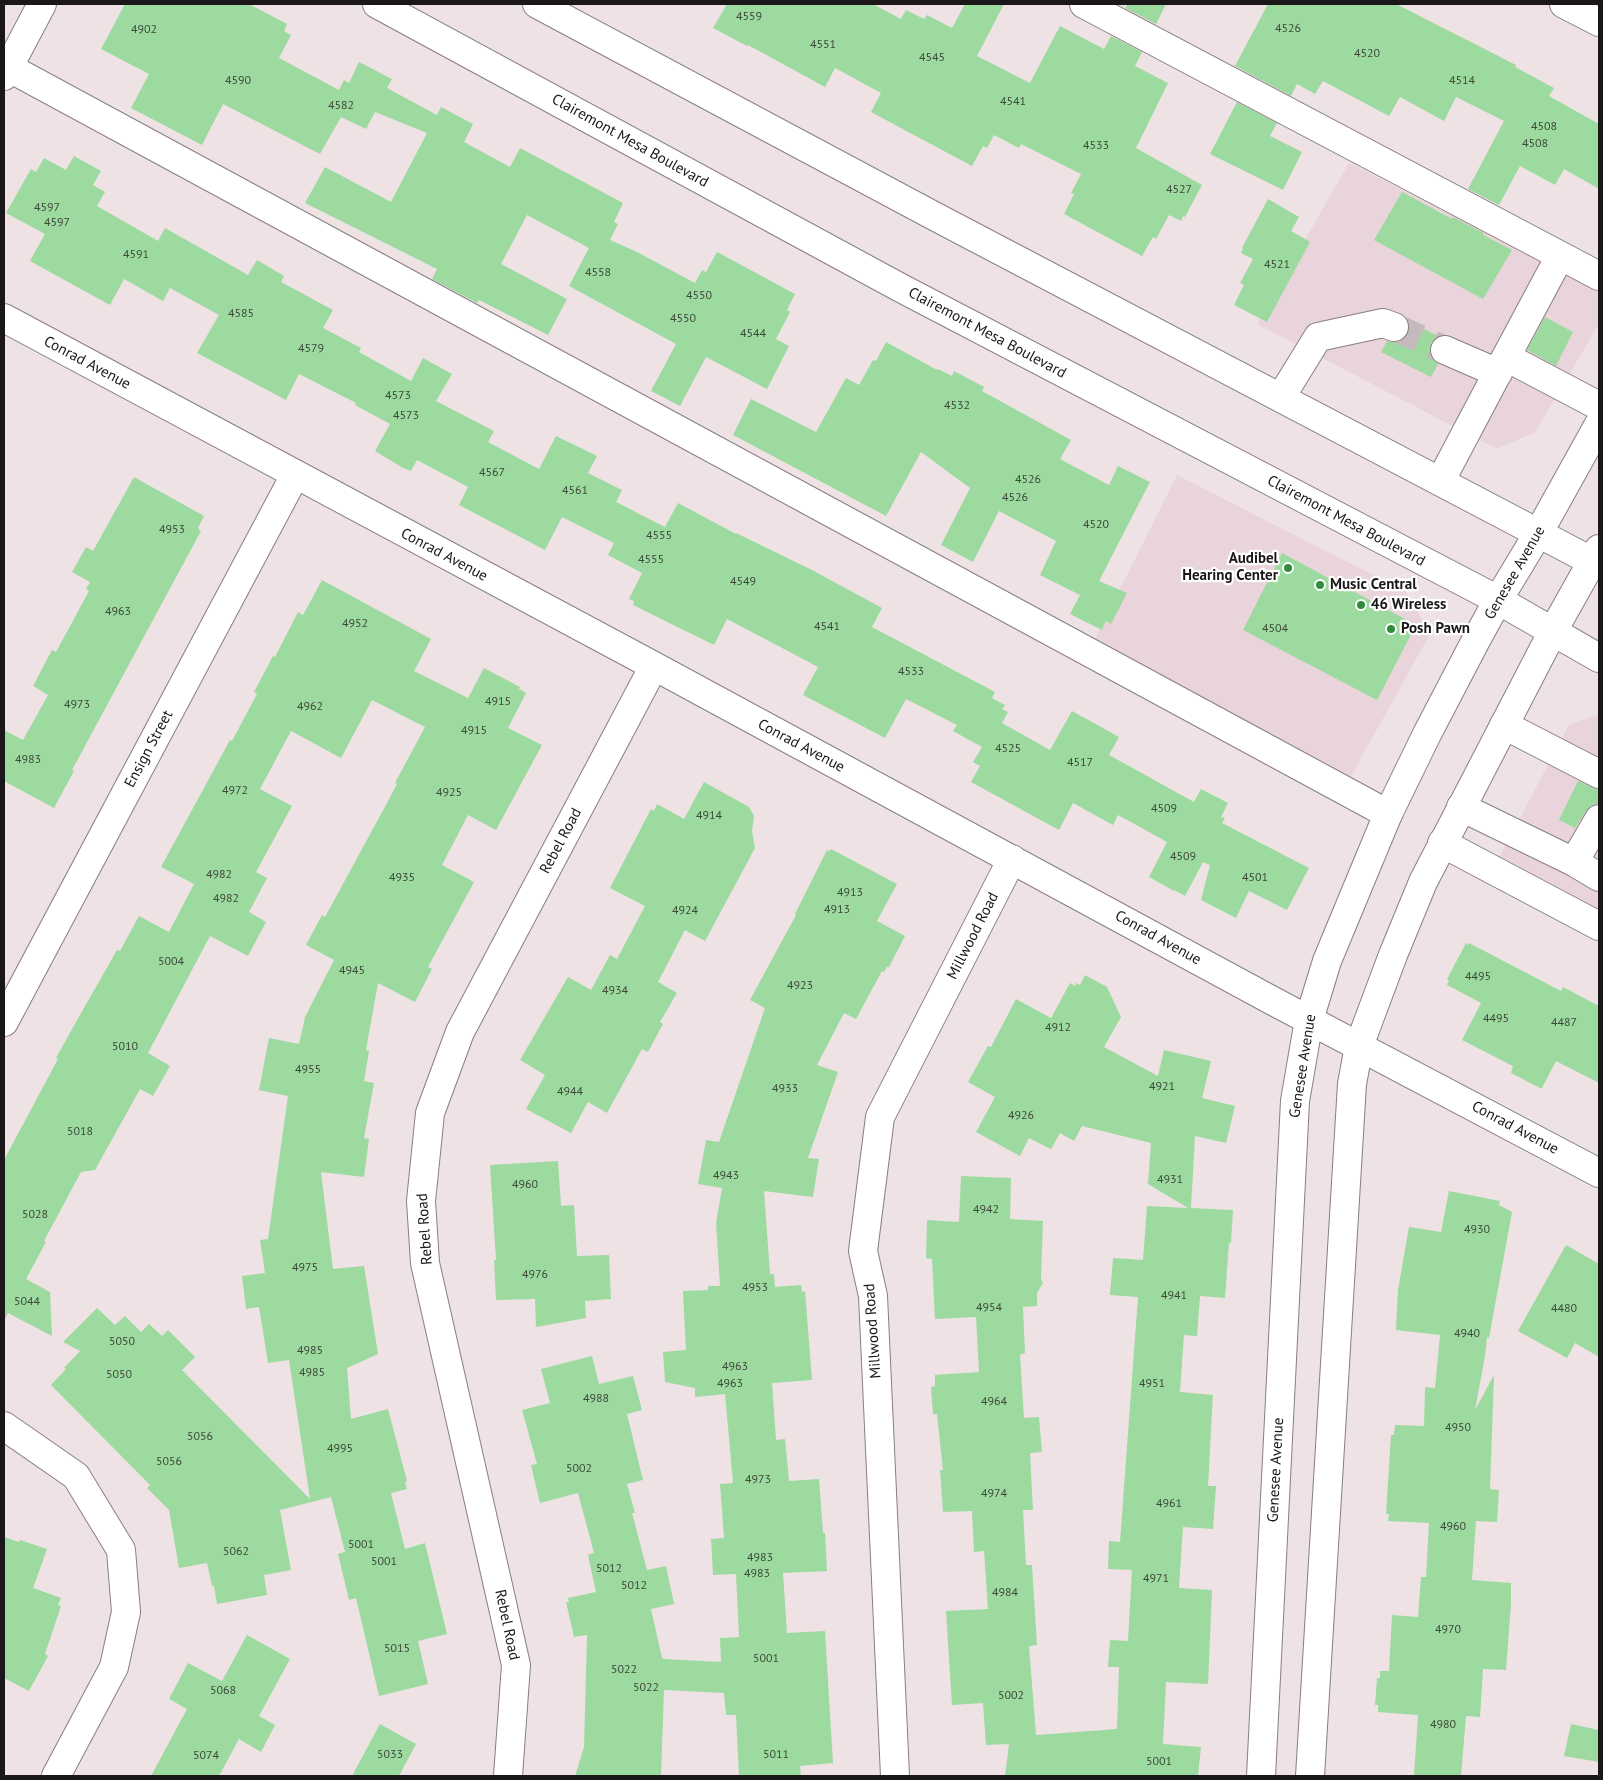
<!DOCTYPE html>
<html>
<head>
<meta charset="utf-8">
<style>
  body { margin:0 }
  #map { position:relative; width:1603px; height:1780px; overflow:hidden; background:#eee2e5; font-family:"PT Sans",sans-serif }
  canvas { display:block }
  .frame { position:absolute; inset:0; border:5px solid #1b1718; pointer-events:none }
</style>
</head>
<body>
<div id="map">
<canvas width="1603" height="1780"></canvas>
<div class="frame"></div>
</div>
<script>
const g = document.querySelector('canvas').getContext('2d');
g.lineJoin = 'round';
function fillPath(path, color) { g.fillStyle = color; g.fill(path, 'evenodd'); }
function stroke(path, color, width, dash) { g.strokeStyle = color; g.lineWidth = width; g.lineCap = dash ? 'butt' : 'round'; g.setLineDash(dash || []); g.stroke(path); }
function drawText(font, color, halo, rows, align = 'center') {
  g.font = font + ' "PT Sans",sans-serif'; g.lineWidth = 4.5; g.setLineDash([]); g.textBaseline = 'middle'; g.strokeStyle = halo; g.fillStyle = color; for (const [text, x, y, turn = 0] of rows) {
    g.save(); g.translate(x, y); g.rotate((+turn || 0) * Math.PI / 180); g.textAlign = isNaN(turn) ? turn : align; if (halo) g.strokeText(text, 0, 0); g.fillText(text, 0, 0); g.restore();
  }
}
const built = new Path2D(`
  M1349,163L1599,291V324L1535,432L1497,449L1257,324Z
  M1177,475L1406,592L1430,634L1351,776L1094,641Z
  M1599,714V909L1500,856L1569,725Z`);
const building = new Path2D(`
  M125,4H249L287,24L284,31L291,35L279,58L339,90L344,80L349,83L359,62L392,79L387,88L437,115L441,107L473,124L464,142L510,167L520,148L623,203L614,222L618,224L610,240L635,251L695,283L702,270L706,272L717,252L795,294L787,310L790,312L776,339L789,346L767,389L706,357L680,406L651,391L676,344L569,286L589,248L527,215L501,264L567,299L548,335L479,300L477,303L432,279L437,269L305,203L325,167L391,202L427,133L375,112L366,129L341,117L320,154L223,104L202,145L131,108L149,74L101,49Z
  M727,4H873L901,19L906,10L924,19L927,15L952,28L965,4H1004L977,56L1030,83L1060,26L1104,49L1111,36L1142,52L1135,66L1168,83L1136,148L1202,185L1185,217L1183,216L1181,221L1169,215L1156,239L1153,237L1142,256L1064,214L1074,194L1071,193L1081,174L1021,144L1019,148L994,135L987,148L983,146L972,166L871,112L881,93L835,68L825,87L748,45L747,46L713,28Z
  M1128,4H1166L1156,24L1125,8Z
  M1268,4H1396L1516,65L1515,67L1554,88L1549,96L1599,124V189L1564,169L1555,185L1520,166L1499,205L1468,189L1504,121L1456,97L1444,121L1400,97L1389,116L1323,81L1315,94L1297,84L1291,96L1235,66Z
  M1237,102L1277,123L1270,136L1302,152L1283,190L1210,154Z
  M74,156L101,171L93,185L105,192L97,206L158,241L165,228L248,275L257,260L284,276L281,282L333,310L323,328L361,348L359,352L411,381L423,358L452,374L436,401L494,431L488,442L539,469L556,436L597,456L588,473L622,490L616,502L665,527L678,503L736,534V533L812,570L882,608L872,627L995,692L992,698L1005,705L1002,709L1008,712L1002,723L1050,750L1072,711L1119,737L1109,755L1194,802L1201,789L1228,803L1221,817L1225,818L1222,823L1309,868L1287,910L1249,891L1236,918L1201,900L1210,865L1203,862L1185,896L1174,890V891L1149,877L1167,842L1118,815L1113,825L1073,803L1059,830L971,782L980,766L973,762L982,747L953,731L957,725L906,699L885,738L803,695L818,667L767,640L727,619L714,645L633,605L634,601L629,599L642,573L608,555L614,543L562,517L545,550L459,505L468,487L417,460L411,471L403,468L375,451L390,424L355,405L356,403L299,374L286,400L197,353L219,315L170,288L163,301L124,279L110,305L30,261L45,234L6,213L31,169L36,172L44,158L66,170Z
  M1402,192L1452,219L1453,217L1484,233L1483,235L1512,250L1483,299L1374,240Z
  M1268,199L1299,217L1291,231L1310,242L1267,322L1234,305L1244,285L1240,283L1253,259L1241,253L1243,249L1242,248Z
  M1545,317L1573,332L1556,366L1527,350Z
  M1408,321L1438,336L1431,344L1430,352L1432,359L1438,364L1431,377L1381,352L1387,341L1396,342L1404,339L1409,332Z
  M886,342L937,370L938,369L952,376L954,371L984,387L982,391L1071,440L1060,459L1109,485L1118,466L1150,482L1099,581L1127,593L1111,624L1106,621L1102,630L1070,614L1080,595L1040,575L1056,541L999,511L973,562L941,545L970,488L921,452L886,516L733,435L751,399L816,432L846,378L859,385L873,360L876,361Z
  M134,477L204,516L198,528L201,531L72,770L74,771L54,808L4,781V730L23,740L48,695L33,686L52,650L56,652L89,591L86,589L90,582L72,572L86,547L93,551Z
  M1282,553L1416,625L1377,700L1243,630Z
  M322,580L431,639L414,671L468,698L484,668L520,687L519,689L526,693L508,728L542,745L496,830L468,815L442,865L474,882L428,967L432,969L415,1002L378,983L366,1050L369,1051L364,1081L374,1083L364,1138L369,1139L364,1177L321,1172L333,1269L364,1266L378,1354L347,1368L351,1419L388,1409L407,1481L405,1482L407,1489L391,1493L405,1549L425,1543L447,1634L418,1641L428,1684L379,1696L356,1598L349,1600L338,1554L345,1552L331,1497L280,1510L291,1570L264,1575L267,1595L217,1604L214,1586H212L207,1563L179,1568L169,1510L147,1488L150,1485L51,1385L66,1369L64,1368L80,1351L63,1342L97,1308L115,1325L125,1316L141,1332L149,1324L162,1336L168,1330L195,1357L182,1370L310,1499L289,1360L268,1363L259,1307L246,1309L242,1276L265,1273L260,1240L268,1239L288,1096L259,1090L269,1038L299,1044L305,1017L334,960L306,945L322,915L325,917L387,803L397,784L395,783L425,727L372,700L341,758L291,731L260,789L292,806L256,872L267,878L249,912L266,922L248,956L210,936L148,1053L170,1066L153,1096L140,1089L95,1170L81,1172L44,1241L46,1242L26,1279L50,1292L52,1336L8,1313L4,1321V1160L58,1059L56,1058L76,1022L117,950L120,951L139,916L169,932L194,884L161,867L230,740L232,741L257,694L254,692L273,656L275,657L298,612L303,615Z
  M1578,781L1599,790V803L1592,805L1586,811L1575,828L1559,820Z
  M704,782L749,807L754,816L752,831L755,848L705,941L685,930L658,982L677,993L660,1022L663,1024L648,1052L642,1049L607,1113L588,1102L571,1133L526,1109L545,1075L520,1060L568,977L591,990L610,955L617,959L645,906L610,888L651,809L654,811L657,804L684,819Z
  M831,849L897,884L877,921L905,936L889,967H887L884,972L882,971L856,1019L844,1013L817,1065L838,1072L808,1158L819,1159L813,1197L764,1191L770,1274H774L775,1287L801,1285L802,1292L805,1291L812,1380L772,1383L776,1440L785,1439L789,1481L819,1479L823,1533H825L827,1571L783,1573L787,1633L825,1631L833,1763L800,1766L801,1776H739L736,1715H726L724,1693L664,1690L661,1776H575L584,1747L587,1635L574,1637L566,1602H569L568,1598L596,1592L588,1555L594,1553L578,1493L540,1503L531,1465L537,1464L522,1410L550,1403L541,1369L592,1356L599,1384L633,1376L642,1410L627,1414L643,1480L627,1484L635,1513H632L647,1570L666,1566L674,1604L651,1609L662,1658L665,1659L721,1662L720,1638L739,1637L736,1574L713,1575L711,1539L724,1538L720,1484L733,1483L725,1394L695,1397V1388L665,1382L663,1352L686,1350L683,1291L708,1290V1286H720L716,1223L722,1188L698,1184L706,1140L719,1142L765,1008L750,1000L796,915L795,914L827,850L829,851Z
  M1466,943L1468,945L1469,943L1561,991L1563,987L1599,1006V1083L1556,1061L1542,1088H1540L1511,1073L1513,1066L1462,1040L1481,1003L1447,985L1449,981L1447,979Z
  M1085,975L1107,987L1121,1017L1104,1047L1158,1076L1164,1050L1211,1061L1202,1098L1235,1106L1226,1143L1195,1136L1191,1208L1233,1210L1231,1243L1229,1242L1225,1298L1200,1296L1197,1336L1184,1335L1180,1392L1213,1395L1208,1486H1216L1213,1529L1183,1527L1179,1588L1212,1590L1208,1684L1166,1682L1163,1744L1201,1747L1198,1776H1005L1009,1744L986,1745L983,1703L952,1705L946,1611L988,1609L984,1551L974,1552L972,1511L943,1512L940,1470H943L937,1414H933L931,1387L935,1386V1375L979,1372L976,1317L935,1319L932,1259L926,1258L927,1220L959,1222L961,1176L1011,1178L1010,1219L1043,1221L1041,1279L1043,1283L1037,1293V1306L1023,1307L1025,1353L1020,1355L1024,1418L1039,1417L1042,1452L1030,1453L1033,1510H1023L1026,1565H1032L1037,1645L1029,1646L1036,1735L1117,1729L1119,1667H1108L1110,1640L1128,1641L1132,1570L1108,1569L1109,1541L1120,1542L1138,1297L1110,1295L1113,1258L1143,1260L1147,1206L1188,1208L1148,1184L1151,1143L1082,1126L1074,1141L1060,1133L1051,1149L1029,1138L1020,1156L976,1132L995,1097L968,1082L988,1046L991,1047L1016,999L1051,1018L1070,983L1075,986L1076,983L1080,985Z
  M558,1161L561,1206L574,1205L577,1256L609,1255L611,1299L585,1301L586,1318L536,1327L535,1299L496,1300L494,1260H496L490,1165Z
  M1449,1191L1500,1201L1499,1205L1512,1212L1489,1338L1487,1337L1485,1356L1475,1410L1494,1375L1490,1489L1499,1490L1497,1522L1476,1521L1472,1580L1511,1583V1603L1506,1670L1483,1669L1480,1717L1466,1716L1461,1776H1414L1418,1715L1378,1712V1705H1375L1377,1678H1380V1671H1389L1392,1615L1418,1617L1421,1577H1426L1429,1523L1388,1521L1389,1514H1386L1391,1435H1394L1395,1425L1424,1426L1425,1387L1435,1388L1440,1335L1396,1330L1398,1290L1409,1227L1441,1232Z
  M1566,1245L1599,1264V1357L1575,1343L1567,1358L1518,1331Z
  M4,1537L19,1542L20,1540L47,1549L33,1588L61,1598L58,1605L61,1606L45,1654L48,1656L29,1691L4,1678Z
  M247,1635L290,1659L259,1716L275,1725L261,1752L239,1739L219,1776H151L187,1709L169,1699L188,1663L222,1681Z
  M380,1724L416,1744L399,1776H352Z
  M1571,1724L1599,1730V1762L1564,1756Z`);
const minorTunnel = new Path2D(`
  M1394,327L1445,350`);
const minor = new Path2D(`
  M1084,4L1599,276
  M1564,4L1599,22
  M4,65L1388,814
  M4,76L42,4
  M4,318L654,666L1273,1001L1599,1173
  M1445,350L1498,373
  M1506,357L1560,256
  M1281,397L1318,337L1383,323L1394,327
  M1441,480L1506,357L1599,406
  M1504,725L1599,774
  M1461,807L1574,862L1599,877
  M1442,843L1599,926
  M1574,862L1599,819
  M4,1022L295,475
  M4,1426L76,1476L121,1550L126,1612L114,1667L56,1776
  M508,1776L516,1665L425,1263L421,1201L430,1113L460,1032L654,666
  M895,1776L873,1296L863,1251L880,1117L1012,859`);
const major = new Path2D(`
  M377,4L899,287L1498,600L1599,658
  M537,4L936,217L1599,565
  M1261,1776L1295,1101L1309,1020L1327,961L1388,814L1427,734L1475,642L1498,600L1539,532L1599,424
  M1310,1776L1352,1084L1359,1046L1393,955L1423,882L1553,631L1599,549`);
const markers = [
  [1288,568,5,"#318c3c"],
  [1320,585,5,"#318c3c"],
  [1361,605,5,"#318c3c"],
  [1391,629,5,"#318c3c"]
];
const numberNames = [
  ["4559",749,17],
  ["4526",1288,29],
  ["4902",144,30],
  ["4551",823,45],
  ["4520",1367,54],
  ["4545",932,58],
  ["4590",238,81],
  ["4514",1462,81],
  ["4541",1013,102],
  ["4582",341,106],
  ["4508",1544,127],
  ["4508",1535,144],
  ["4533",1096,146],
  ["4527",1179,190],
  ["4597",47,208],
  ["4597",57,223],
  ["4591",136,255],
  ["4521",1277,265],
  ["4558",598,273],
  ["4550",699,296],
  ["4585",241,314],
  ["4550",683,319],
  ["4544",753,334],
  ["4579",311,349],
  ["4573",398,396],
  ["4532",957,406],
  ["4573",406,416],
  ["4567",492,473],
  ["4526",1028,480],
  ["4561",575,491],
  ["4526",1015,498],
  ["4520",1096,525],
  ["4953",172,530],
  ["4555",659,536],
  ["4555",651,560],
  ["4549",743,582],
  ["4963",118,612],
  ["4952",355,624],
  ["4541",827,627],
  ["4504",1275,629],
  ["4533",911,672],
  ["4915",498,702],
  ["4973",77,705],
  ["4962",310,707],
  ["4915",474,731],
  ["4525",1008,749],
  ["4983",28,760],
  ["4517",1080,763],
  ["4972",235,791],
  ["4925",449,793],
  ["4509",1164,809],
  ["4914",709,816],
  ["4509",1183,857],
  ["4982",219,875],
  ["4935",402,878],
  ["4501",1255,878],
  ["4913",850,893],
  ["4982",226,899],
  ["4913",837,910],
  ["4924",685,911],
  ["5004",171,962],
  ["4945",352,971],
  ["4495",1478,977],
  ["4923",800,986],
  ["4934",615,991],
  ["4495",1496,1019],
  ["4487",1564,1023],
  ["4912",1058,1028],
  ["5010",125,1047],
  ["4955",308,1070],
  ["4921",1162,1087],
  ["4933",785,1089],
  ["4944",570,1092],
  ["4926",1021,1116],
  ["5018",80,1132],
  ["4943",726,1176],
  ["4931",1170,1180],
  ["4960",525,1185],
  ["4942",986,1210],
  ["5028",35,1215],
  ["4930",1477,1230],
  ["4975",305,1268],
  ["4976",535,1275],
  ["4953",755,1288],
  ["4941",1174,1296],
  ["5044",27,1302],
  ["4954",989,1308],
  ["4480",1564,1309],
  ["4940",1467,1334],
  ["5050",122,1342],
  ["4985",310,1351],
  ["4963",735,1367],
  ["4985",312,1373],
  ["5050",119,1375],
  ["4963",730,1384],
  ["4951",1152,1384],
  ["4988",596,1399],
  ["4964",994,1402],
  ["4950",1458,1428],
  ["5056",200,1437],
  ["4995",340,1449],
  ["5056",169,1462],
  ["5002",579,1469],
  ["4973",758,1480],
  ["4974",994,1494],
  ["4961",1169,1504],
  ["4960",1453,1527],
  ["5001",361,1545],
  ["5062",236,1552],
  ["4983",760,1558],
  ["5001",384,1562],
  ["5012",609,1569],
  ["4983",757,1574],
  ["4971",1156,1579],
  ["5012",634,1586],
  ["4984",1005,1593],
  ["4970",1448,1630],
  ["5015",397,1649],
  ["5001",766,1659],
  ["5022",624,1670],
  ["5022",646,1688],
  ["5068",223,1691],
  ["5002",1011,1696],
  ["4980",1443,1725],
  ["5033",390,1755],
  ["5011",776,1755],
  ["5074",206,1756],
  ["5001",1159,1762]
];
const streetNames = [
  ["Clairemont Mesa Boulevard",630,141,29],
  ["Clairemont Mesa Boulevard",987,333,28],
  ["Conrad Avenue",87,363,28],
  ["Clairemont Mesa Boulevard",1346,521,28],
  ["Conrad Avenue",444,555,28],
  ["Genesee Avenue",1515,573,-60],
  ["Conrad Avenue",801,746,28],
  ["Ensign Street",149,749,-62],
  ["Rebel Road",561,841,-62],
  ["Millwood Road",973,936,-63],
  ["Conrad Avenue",1158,938,29],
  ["Genesee Avenue",1303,1066,-81],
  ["Conrad Avenue",1515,1128,28],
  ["Rebel Road",425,1229,-94],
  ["Millwood Road",873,1331,-94],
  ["Genesee Avenue",1276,1470,-87],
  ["Rebel Road",507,1625,78]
];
const poiNames = [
  ["Audibel",1278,559,"right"],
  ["Hearing Center",1278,576,"right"],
  ["Music Central",1330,585],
  ["46 Wireless",1371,605],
  ["Posh Pawn",1401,629]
];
fillPath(built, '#e8d4da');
fillPath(building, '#9dda9f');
stroke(minorTunnel, '#c4b9bc', 28, [28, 14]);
stroke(minor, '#887e80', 30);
stroke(major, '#887e80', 30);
stroke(minor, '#fff', 28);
stroke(major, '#fff', 28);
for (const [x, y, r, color] of markers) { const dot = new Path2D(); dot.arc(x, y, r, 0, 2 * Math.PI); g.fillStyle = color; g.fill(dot); stroke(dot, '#fff', 2); }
drawText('12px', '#3c483a', null, numberNames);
drawText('15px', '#1b1718', '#fff', streetNames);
drawText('bold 15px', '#1b1718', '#fff', poiNames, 'left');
</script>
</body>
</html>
